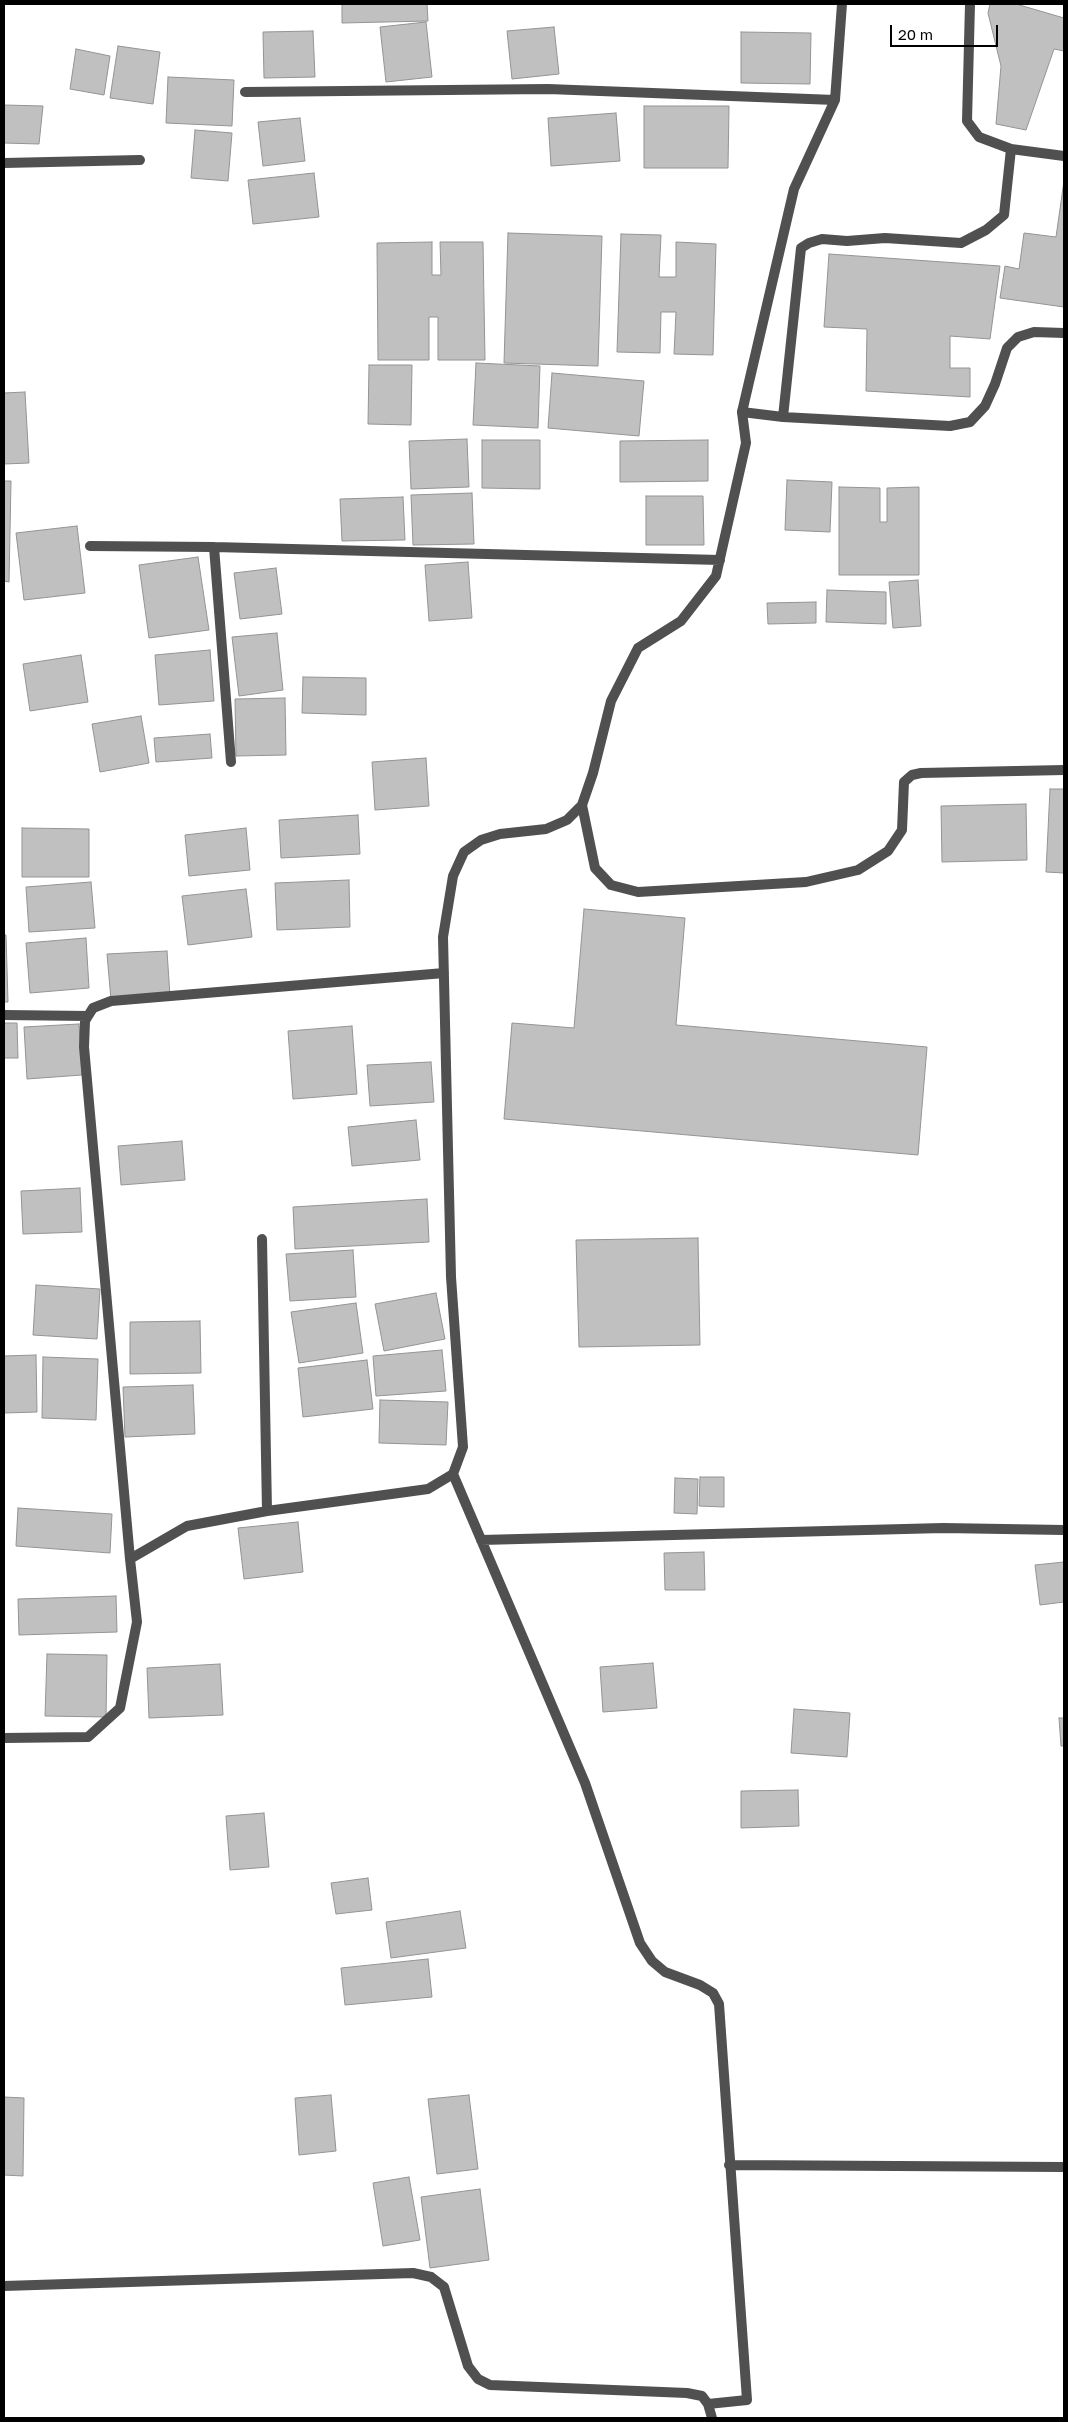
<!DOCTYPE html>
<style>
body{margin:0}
#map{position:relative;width:1068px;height:2422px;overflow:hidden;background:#fff;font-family:"Golos Text",sans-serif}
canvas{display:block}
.frame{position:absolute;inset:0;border:5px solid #000;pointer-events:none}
.scale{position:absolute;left:890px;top:25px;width:108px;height:22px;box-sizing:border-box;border:2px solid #000;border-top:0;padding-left:6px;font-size:15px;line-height:18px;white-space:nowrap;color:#000;-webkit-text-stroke:4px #fff;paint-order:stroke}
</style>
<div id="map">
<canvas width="1068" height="2422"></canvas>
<div class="frame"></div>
<div class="scale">20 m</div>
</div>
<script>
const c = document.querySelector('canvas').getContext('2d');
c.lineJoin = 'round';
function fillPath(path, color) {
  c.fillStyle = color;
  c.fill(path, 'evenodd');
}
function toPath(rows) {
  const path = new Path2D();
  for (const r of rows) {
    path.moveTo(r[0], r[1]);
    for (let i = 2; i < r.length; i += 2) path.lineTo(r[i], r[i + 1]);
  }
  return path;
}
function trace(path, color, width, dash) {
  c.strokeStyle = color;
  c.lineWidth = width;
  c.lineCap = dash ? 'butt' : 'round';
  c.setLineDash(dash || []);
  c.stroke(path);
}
const building = toPath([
 [342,4,427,4,428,21,342,23,342,4],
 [990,4,1016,4,1064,18,1064,51,1054,49,1026,130,996,124,1001,66,988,13,990,4],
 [426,22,432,77,386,82,380,27,426,22],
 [554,27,559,74,512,79,507,31,554,27],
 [313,31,315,77,264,78,263,32,313,31],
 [741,32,811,33,810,84,741,83,741,32],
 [118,46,160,52,153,104,110,98,118,46],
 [76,49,110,56,104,95,70,89,76,49],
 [168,77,234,80,232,126,166,123,168,77],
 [4,105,43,106,39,144,4,143,4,105],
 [644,106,729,106,728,168,644,168,644,106],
 [616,113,620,161,551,166,548,118,616,113],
 [300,118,305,161,263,166,258,122,300,118],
 [195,130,232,133,228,181,191,178,195,130],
 [314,173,319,217,253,224,248,180,314,173],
 [1064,181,1064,307,1000,298,1005,266,1019,269,1024,233,1056,237,1064,181],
 [508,233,602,236,598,366,504,363,508,233],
 [621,234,661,235,659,277,676,277,676,242,716,244,713,355,674,354,676,312,661,312,660,353,617,352,621,234],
 [432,242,432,275,441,275,440,242,483,242,485,360,438,360,438,317,429,317,429,360,378,360,377,243,432,242],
 [829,254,1000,266,990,339,950,336,950,368,970,368,970,397,866,391,867,329,824,327,829,254],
 [476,363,540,366,538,428,473,425,476,363],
 [369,365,412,365,411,425,368,424,369,365],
 [552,373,644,381,639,436,548,428,552,373],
 [25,392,29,463,4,464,4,393,25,392],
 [467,439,469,487,411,489,409,441,467,439],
 [482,440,540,440,540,489,482,488,482,440],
 [708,440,708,481,620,482,620,441,708,440],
 [787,480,832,482,830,532,785,530,787,480],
 [4,481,11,481,9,582,4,581,4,481],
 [839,487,880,488,880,522,887,522,887,488,919,487,919,575,839,575,839,487],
 [472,493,474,544,413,545,411,495,472,493],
 [646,496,703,496,704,545,646,545,646,496],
 [403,497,405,540,342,541,340,499,403,497],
 [77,526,85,593,24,600,16,533,77,526],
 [198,557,209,630,149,638,139,565,198,557],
 [468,562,472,618,429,621,425,565,468,562],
 [276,568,282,614,240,619,234,573,276,568],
 [918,580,921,626,893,628,889,582,918,580],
 [827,590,886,592,886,624,826,622,827,590],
 [816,602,816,623,768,624,767,603,816,602],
 [277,633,283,690,239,696,232,637,277,633],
 [210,650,214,701,159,705,155,655,210,650],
 [81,655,88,702,30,711,23,664,81,655],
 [303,677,366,678,366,715,302,713,303,677],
 [285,698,286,755,236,756,235,699,285,698],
 [141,716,149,763,100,772,92,724,141,716],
 [210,734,212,758,156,762,154,738,210,734],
 [426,758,429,806,375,810,372,762,426,758],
 [1050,789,1064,789,1064,873,1046,872,1050,789],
 [1026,804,1027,860,942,862,941,806,1026,804],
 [358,815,360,854,281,858,279,820,358,815],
 [22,828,89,829,89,877,22,877,22,828],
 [246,828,250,870,189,876,185,835,246,828],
 [349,880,350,927,277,930,275,883,349,880],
 [91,882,95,928,29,932,26,887,91,882],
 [246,889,252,937,188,945,182,896,246,889],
 [584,909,685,918,676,1025,927,1047,918,1155,504,1119,512,1023,574,1028,584,909],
 [4,935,6,935,8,1002,4,1002,4,935],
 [86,938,89,988,30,993,26,943,86,938],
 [167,951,170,996,111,1000,107,954,167,951],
 [4,1023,17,1023,18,1058,4,1058,4,1023],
 [79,1024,82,1075,27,1079,24,1027,79,1024],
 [352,1026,357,1094,293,1099,288,1031,352,1026],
 [431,1062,434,1102,370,1106,367,1065,431,1062],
 [416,1120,420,1160,352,1166,348,1127,416,1120],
 [182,1141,185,1180,121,1185,118,1146,182,1141],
 [80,1188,82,1232,23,1234,21,1191,80,1188],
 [427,1199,429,1242,295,1249,293,1207,427,1199],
 [698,1238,700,1345,579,1347,576,1240,698,1238],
 [353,1250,356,1297,290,1301,286,1254,353,1250],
 [36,1285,100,1289,97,1339,33,1335,36,1285],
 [436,1293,445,1339,384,1351,375,1304,436,1293],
 [356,1303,363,1353,299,1363,291,1312,356,1303],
 [200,1321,201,1373,130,1374,130,1322,200,1321],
 [442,1350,446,1391,376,1396,373,1356,442,1350],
 [36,1355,37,1412,4,1413,4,1356,36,1355],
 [43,1357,98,1359,96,1420,42,1418,43,1357],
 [367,1360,373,1409,303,1417,298,1368,367,1360],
 [193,1385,195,1434,125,1437,123,1387,193,1385],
 [380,1400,448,1402,446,1445,379,1443,380,1400],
 [700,1477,724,1477,724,1507,699,1506,700,1477],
 [675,1478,698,1479,697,1514,674,1513,675,1478],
 [18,1508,112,1514,110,1553,16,1546,18,1508],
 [298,1522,303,1572,244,1579,238,1528,298,1522],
 [704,1552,705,1590,665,1590,664,1553,704,1552],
 [1064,1562,1064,1602,1040,1605,1035,1565,1064,1562],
 [116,1596,117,1632,19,1635,18,1599,116,1596],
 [47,1654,107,1655,106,1717,45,1716,47,1654],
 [653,1663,657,1708,603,1712,600,1667,653,1663],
 [220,1664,223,1715,149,1718,147,1668,220,1664],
 [794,1709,850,1713,847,1757,791,1753,794,1709],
 [1059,1718,1064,1718,1064,1746,1061,1746,1059,1718],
 [798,1790,799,1826,741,1828,741,1791,798,1790],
 [264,1813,269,1867,230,1870,226,1816,264,1813],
 [368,1878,372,1910,336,1914,331,1883,368,1878],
 [460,1911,466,1948,391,1958,386,1922,460,1911],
 [428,1959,432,1997,345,2005,341,1968,428,1959],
 [331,2095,336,2151,299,2155,295,2098,331,2095],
 [469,2095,478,2169,437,2174,428,2099,469,2095],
 [4,2097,24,2098,23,2176,4,2175,4,2097],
 [409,2177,420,2240,383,2246,373,2183,409,2177],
 [480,2189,489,2260,430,2268,421,2197,480,2189]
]);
const service = toPath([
 [970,4,967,121,979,137,1011,149,1064,156],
 [742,412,783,417,950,426,970,422,985,406,995,384,1007,348,1018,337,1034,332,1064,333],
 [783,417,801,248,809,243,822,239,847,241,885,238,961,243,986,230,1004,215,1011,149]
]);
const minor = toPath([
 [245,92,548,89,835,100],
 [4,163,140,160],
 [90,546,214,547,720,560],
 [214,547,231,762],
 [582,805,595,868,611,885,638,892,806,882,858,870,888,851,902,830,904,782,912,775,921,773,1064,770],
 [4,1015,88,1016],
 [262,1239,267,1511],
 [453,1474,585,1783,640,1943,652,1961,665,1972,700,1985,713,1993,719,2004,747,2400,708,2404],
 [481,1540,943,1528,1064,1530],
 [130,1559,84,1047,85,1021,88,1016,93,1008,111,1001,444,973],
 [4,1738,88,1737,120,1708,137,1622,130,1559,187,1526,267,1511,428,1489,453,1474,463,1447,451,1277,443,937,453,876,464,852,481,840,500,834,546,829,567,820,582,805,593,773,611,701,638,648,681,621,716,576,746,443,742,412,794,189,835,100,842,4],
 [729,2165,1064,2167],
 [4,2286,413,2273,431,2277,444,2287,468,2366,478,2379,490,2385,687,2393,702,2396,708,2404,712,2418]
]);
fillPath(building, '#c0c0c0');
trace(building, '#949494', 1);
trace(service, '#505050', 10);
trace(minor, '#505050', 10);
</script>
